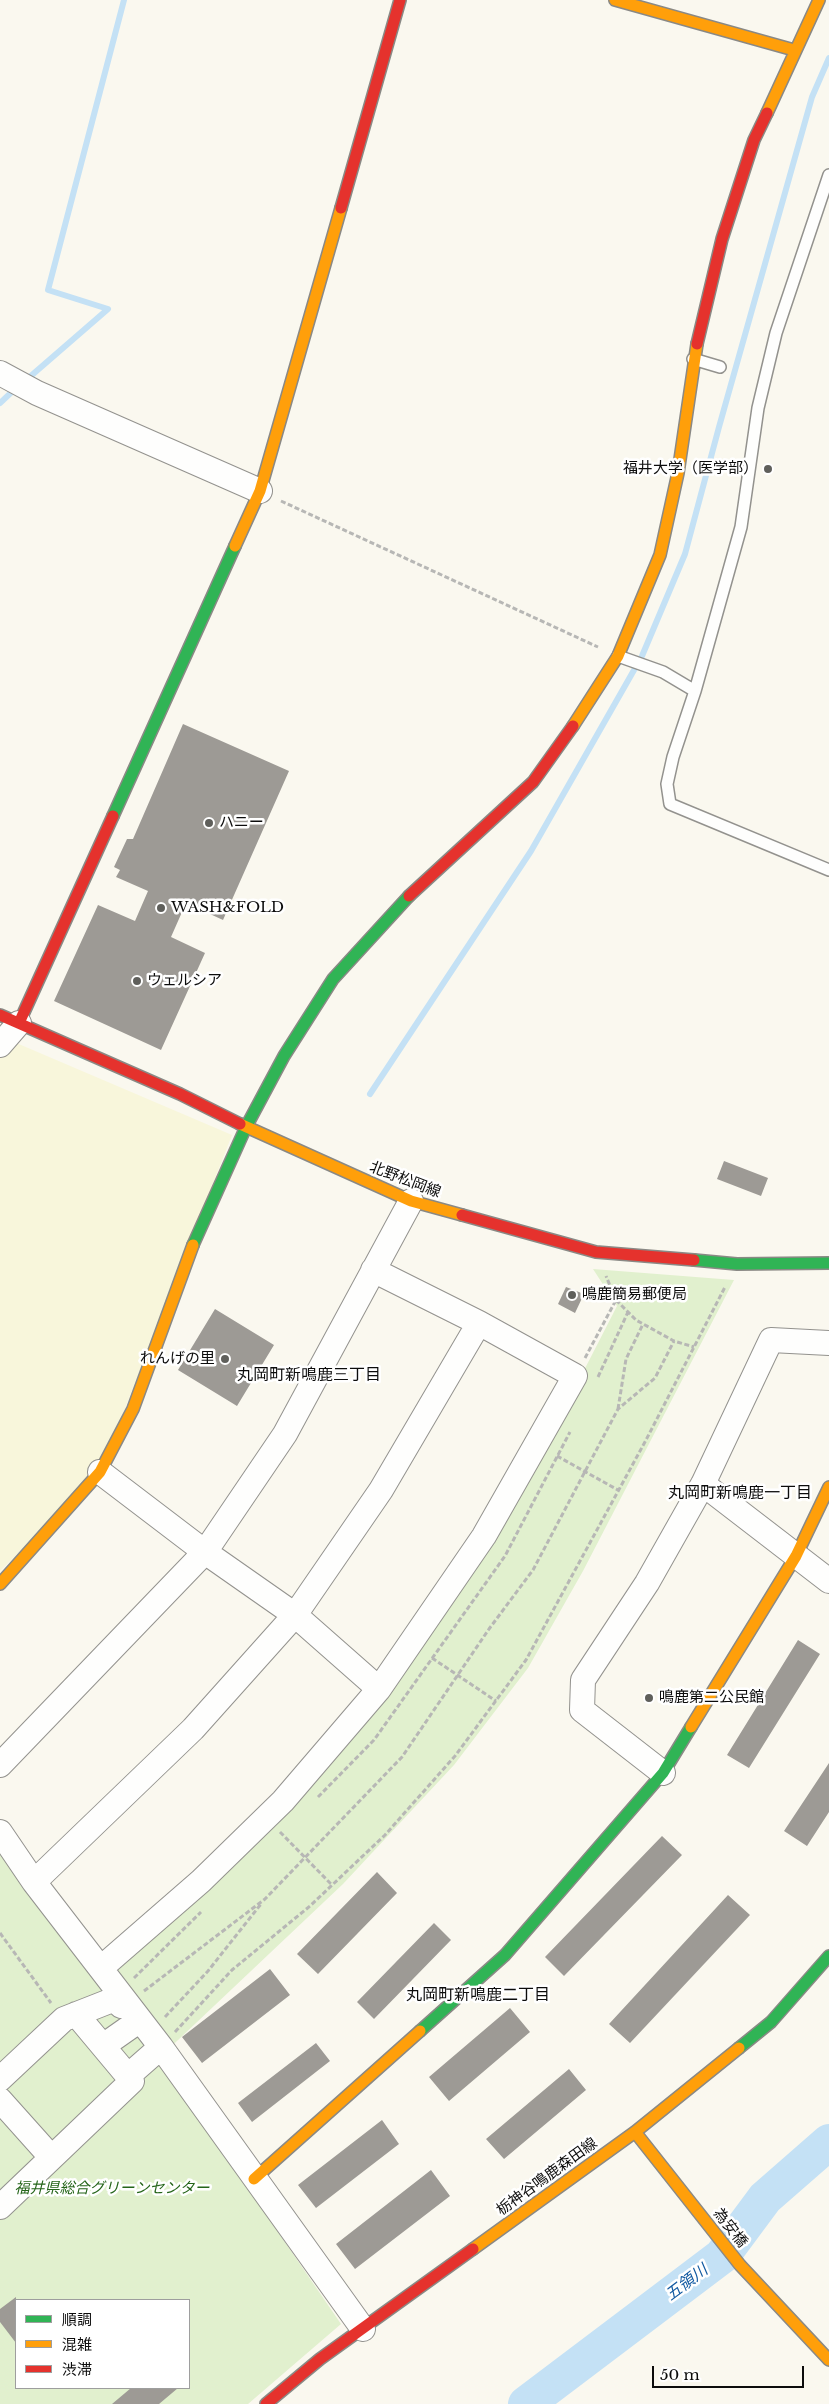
<!DOCTYPE html>
<meta charset="utf-8">
<style>
body{margin:0}
#map{position:relative;width:829px;height:2404px;overflow:hidden;background:#faf8ef;font-family:"Libre Baskerville","Noto Sans JP",serif}
canvas{display:block}
.legend{position:absolute;left:15px;top:2299px;width:175px;height:90px;box-sizing:border-box;background:#fff;border:1px solid #9e9e9e;margin:0;padding:6px 9px;list-style:none;font-size:15px;color:#0c0c0c}
.legend li{display:flex;align-items:center;gap:10px;height:25px}
.legend b{width:25px;border:1px solid #9e9e9e}
.scale{position:absolute;left:652px;top:2366px;width:152px;height:22px;box-sizing:border-box;border:2px solid #0c0c0c;border-top:0;padding-left:6px;font-size:15px;line-height:18px;white-space:nowrap;color:#0c0c0c;-webkit-text-stroke:4px #fff;paint-order:stroke}
</style>
<div id="map">
<canvas width="829" height="2404"></canvas>
<ul class="legend">
<li><b style="height:6px;background:#30b455"></b>順調</li>
<li><b style="height:6px;background:#ff9f0a"></b>混雑</li>
<li><b style="height:6px;background:#e5322d"></b>渋滞</li>
</ul>
<div class="scale">50 m</div>
</div>
<script>
const c = document.querySelector('canvas').getContext('2d');
c.lineJoin = 'round';
function fillPath(path, color) {
  c.fillStyle = color;
  c.fill(path, 'evenodd');
}
function toPath(rows) {
  const path = new Path2D();
  for (const r of rows) {
    path.moveTo(r[0], r[1]);
    for (let i = 2; i < r.length; i += 2) path.lineTo(r[i], r[i + 1]);
  }
  return path;
}
function trace(path, color, width, dash) {
  c.strokeStyle = color;
  c.lineWidth = width;
  c.lineCap = dash ? 'butt' : 'round';
  c.setLineDash(dash || []);
  c.stroke(path);
}
function drawText(font, color, halo, rows, align = 'center') {
  c.font = font + ' "Libre Baskerville","Noto Sans JP",serif';
  c.lineWidth = 5;
  c.setLineDash([]);
  c.textBaseline = 'middle';
  c.strokeStyle = halo;
  c.fillStyle = color;
  for (const [text, x, y, turn = 0] of rows) {
    c.save();
    c.translate(x, y);
    c.rotate((+turn || 0) * Math.PI / 180);
    c.textAlign = isNaN(turn) ? turn : align;
    if (halo) c.strokeText(text, 0, 0);
    c.fillText(text, 0, 0);
    c.restore();
  }
}
const farmland = toPath([
 [0,1036,232,1135,100,1472,0,1571]
]);
const green = toPath([
 [593,1269,734,1280,583,1571,528,1668,454,1765,343,1884,159,2058,341,2324,248,2404,0,2404,0,1840,106,1981,263,1836,363,1723,413,1661,482,1557,537,1462,617,1306],
 [16,2300,189,2300,189,2388,16,2388]
]);
const stream = toPath([
 [25,381,108,309,48,290,124,0],
 [0,403,17,387],
 [370,1094,531,851,642,656,685,554,719,427,812,97,829,58]
]);
const river = toPath([
 [526,2404,722,2256,765,2198,829,2142]
]);
const building = toPath([
 [183,724,289,771,223,920,186,903,171,937,205,953,161,1050,54,1001,98,905,135,921,148,891,116,877,120,870,114,867,127,839,133,839],
 [724,1161,768,1178,761,1196,717,1179],
 [566,1287,584,1294,575,1313,558,1304],
 [215,1309,274,1345,237,1406,178,1370],
 [798,1640,820,1654,749,1768,727,1755],
 [829,1763,829,1812,807,1846,784,1831],
 [662,1836,682,1855,564,1976,545,1957],
 [377,1872,397,1893,318,1974,297,1954],
 [728,1895,750,1915,630,2043,609,2024],
 [434,1923,451,1940,374,2019,357,2002],
 [270,1969,290,1995,202,2063,182,2037],
 [510,2008,530,2032,449,2101,429,2077],
 [316,2043,330,2061,252,2122,238,2103],
 [569,2069,586,2090,504,2159,486,2139],
 [382,2120,399,2144,316,2208,298,2185],
 [431,2170,450,2196,355,2269,336,2244],
 [16,2297,16,2343,0,2322,0,2309],
 [131,2388,178,2388,159,2404,112,2404]
]);
const path = toPath([
 [281,501,598,647],
 [616,1300,636,1320,674,1341,694,1347],
 [585,1358,616,1300,606,1276],
 [598,1377,628,1312],
 [618,1409,626,1359,643,1324],
 [557,1456,618,1490],
 [432,1658,496,1701],
 [318,1797,374,1740,505,1556,570,1432],
 [280,1832,332,1885],
 [0,1933,51,2003],
 [134,1978,201,1912],
 [144,1991,265,1899,402,1757,489,1629,533,1570,618,1409,655,1378,674,1341],
 [165,2017,208,1971,261,1904],
 [175,2032,232,1970,310,1906,385,1835,455,1756,526,1660,646,1440,725,1287]
]);
const lane = toPath([
 [829,175,776,333,758,408,741,527,695,691,673,757,667,784,670,804,829,870],
 [693,359,720,367],
 [618,656,663,672,695,691]
]);
const street = toPath([
 [0,373,37,393,260,491],
 [0,1045,19,1023],
 [100,1472,205,1552,295,1615,379,1689],
 [703,1484,829,1581],
 [0,1765,205,1552,285,1434,411,1201],
 [663,1773,582,1710,583,1680,647,1583,703,1484,771,1340,829,1343],
 [0,1832,34,1882,161,2047,363,2329],
 [34,1882,193,1729,295,1615,381,1490,479,1323],
 [101,1968,201,1881,283,1801,379,1689,484,1536,575,1376,479,1323,373,1270],
 [103,2046,140,2020],
 [128,2076,161,2047],
 [0,2079,64,2019,115,1999,121,2006,127,2003],
 [0,2100,51,2157],
 [0,2207,132,2081,76,2014]
]);
const fast = toPath([
 [113,816,235,546],
 [193,1245,246,1127,284,1056,333,979,409,896],
 [694,1260,737,1264,829,1263],
 [420,2031,505,1955,663,1773,691,1727],
 [739,2048,771,2022,829,1956]
]);
const slow = toPath([
 [615,0,794,50],
 [767,113,819,0],
 [235,546,260,491,341,208],
 [573,726,618,656,660,555,678,473,697,344],
 [240,1124,411,1201,462,1215],
 [0,1584,100,1472,133,1409,193,1245],
 [691,1727,796,1556,829,1487],
 [635,2132,740,2265,829,2360],
 [254,2179,420,2031],
 [473,2249,635,2132,739,2048]
]);
const jam = toPath([
 [341,208,400,0],
 [697,344,722,239,754,140,767,113],
 [409,896,533,782,573,726],
 [0,1015,180,1094,240,1124],
 [19,1023,113,816],
 [462,1215,596,1252,694,1260],
 [266,2404,320,2359,473,2249]
]);
const markers = [
 [768,469,5,"#5f5f5b"],
 [209,823,5,"#5f5f5b"],
 [161,908,5,"#5f5f5b"],
 [137,981,5,"#5f5f5b"],
 [572,1295,5,"#5f5f5b"],
 [225,1359,5,"#5f5f5b"],
 [649,1698,5,"#5f5f5b"]
];
const poiNames = [
 ["福井大学（医学部）",758,469,"right"],
 ["ハニー",219,823],
 ["WASH&FOLD",171,908],
 ["ウェルシア",147,981],
 ["鳴鹿簡易郵便局",582,1295],
 ["れんげの里",215,1359,"right"],
 ["鳴鹿第二公民館",659,1698]
];
const streetNames = [
 ["北野松岡線",405,1180,21],
 ["栃神谷鳴鹿森田線",547,2177,-36],
 ["為安橋",730,2228,52]
];
const parkNames = [
 ["福井県総合グリーンセンター",112,2189]
];
const neighbourhoodNames = [
 ["丸岡町新鳴鹿三丁目",309,1375],
 ["丸岡町新鳴鹿一丁目",740,1493],
 ["丸岡町新鳴鹿二丁目",478,1995]
];
const waterNames = [
 ["五領川",687,2283,-37]
];
fillPath(farmland, '#f8f6db');
fillPath(green, '#e1f0ce');
trace(stream, '#c4e1f5', 6);
trace(river, '#c4e1f5', 36);
fillPath(building, '#9d9a95');
trace(lane, '#93928e', 14);
trace(street, '#93928e', 26);
trace(fast, '#8a8985', 14);
trace(slow, '#8a8985', 14);
trace(jam, '#8a8985', 14);
trace(path, '#b7b7b5', 3, [5, 2.5]);
trace(lane, '#fefefd', 11);
trace(street, '#fefefd', 24);
trace(fast, '#30b455', 11);
trace(slow, '#ff9f0a', 11);
trace(jam, '#e5322d', 11);
for (const [x, y, r, color] of markers) {
  const dot = new Path2D();
  dot.arc(x, y, r, 0, 2 * Math.PI);
  c.fillStyle = color;
  c.fill(dot);
  trace(dot, '#fff', 2);
}
drawText('15px', '#0c0c0c', '#fff', poiNames, 'left');
drawText('15px', '#0c0c0c', '#fff', streetNames);
drawText('italic 15px', '#25651a', '#fff', parkNames);
drawText('16px', '#0c0c0c', '#fff', neighbourhoodNames);
drawText('italic 16px', '#1159a1', '#fff', waterNames);
</script>
